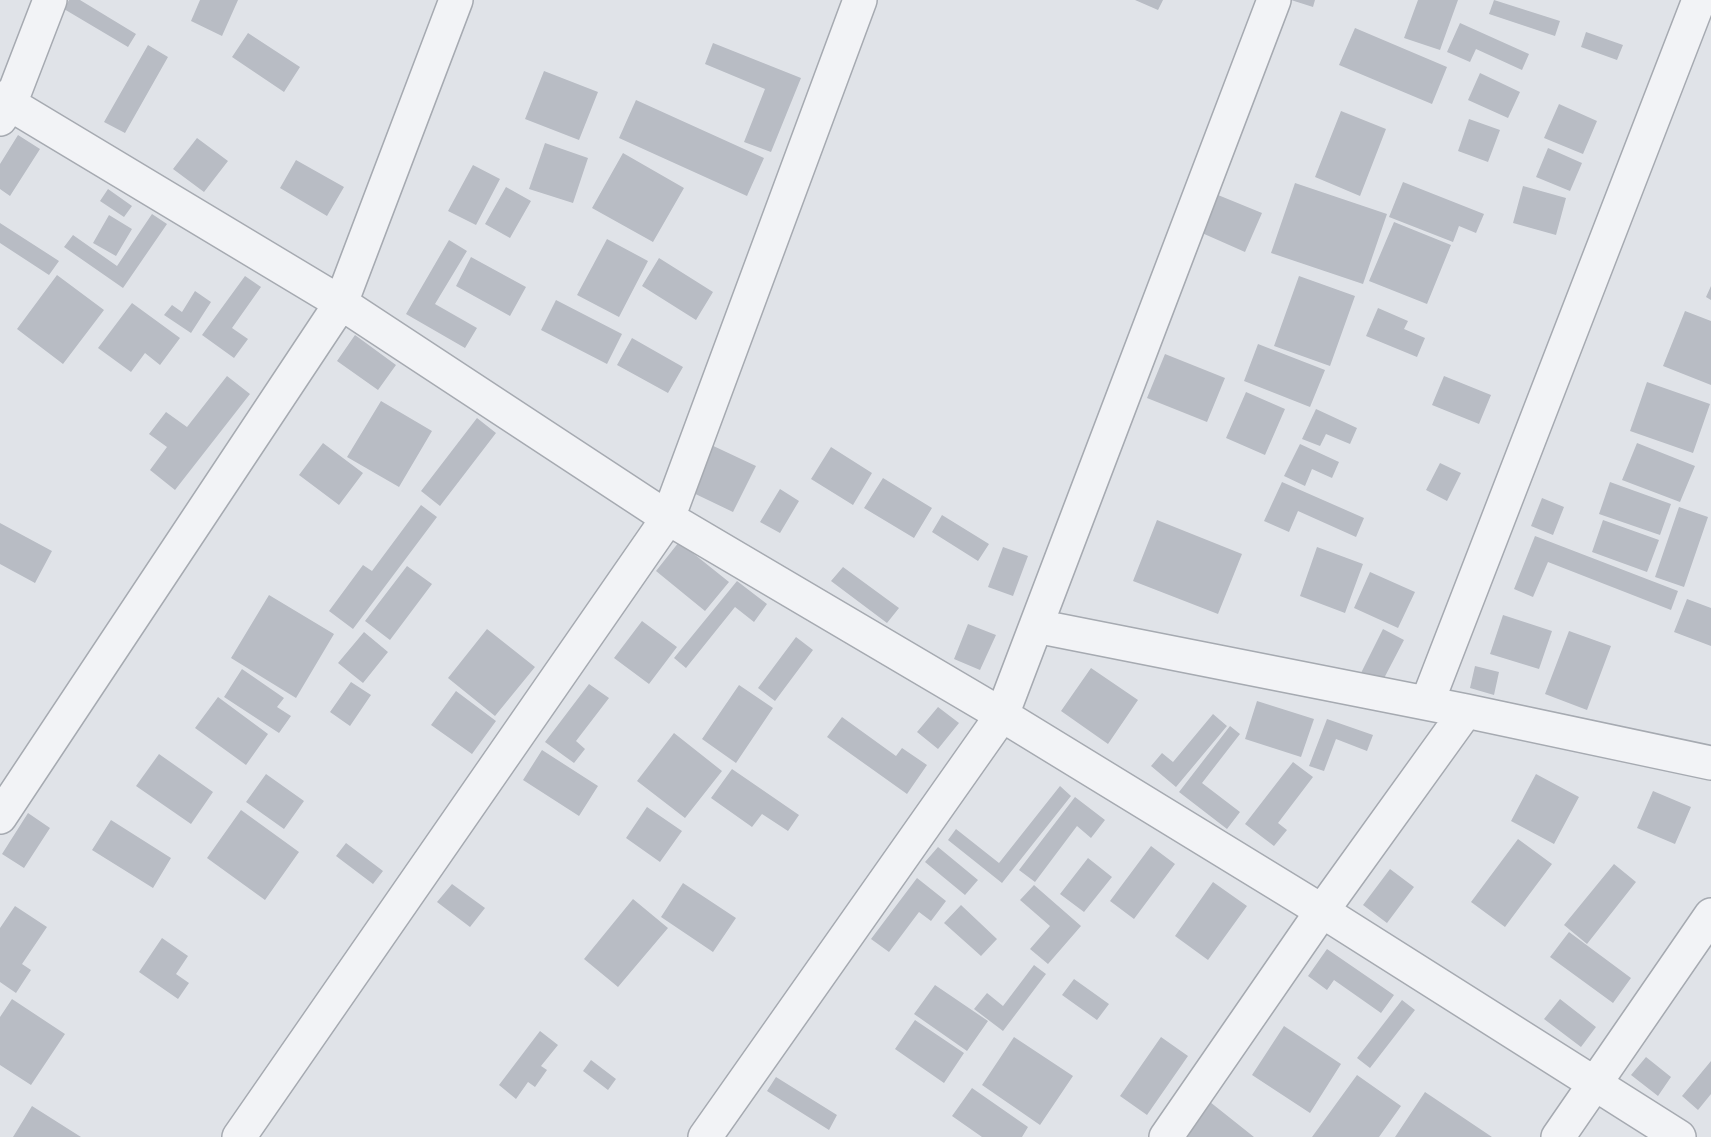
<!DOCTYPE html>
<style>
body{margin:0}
canvas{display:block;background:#e0e3e8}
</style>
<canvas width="1711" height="1137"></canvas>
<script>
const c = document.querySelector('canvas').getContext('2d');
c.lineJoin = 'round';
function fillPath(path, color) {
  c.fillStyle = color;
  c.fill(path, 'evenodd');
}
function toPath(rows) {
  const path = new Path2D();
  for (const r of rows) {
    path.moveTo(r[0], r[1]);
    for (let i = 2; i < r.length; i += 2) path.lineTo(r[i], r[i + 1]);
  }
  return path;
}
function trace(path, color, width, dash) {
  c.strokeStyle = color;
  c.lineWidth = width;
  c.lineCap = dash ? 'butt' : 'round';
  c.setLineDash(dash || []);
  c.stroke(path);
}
const building = toPath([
 [69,0,80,0,136,34,128,47,64,9],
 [200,0,238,0,222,36,191,21],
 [1135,0,1163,0,1158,10],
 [1291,0,1315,0,1313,7],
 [1418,0,1458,0,1440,50,1404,38],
 [1494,0,1560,21,1555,36,1489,14],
 [1460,23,1529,54,1522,70,1476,49,1470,62,1447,52],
 [1355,28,1447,67,1432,104,1339,65],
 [1586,32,1623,45,1617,60,1581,47],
 [248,33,300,67,284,92,232,57],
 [713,43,801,78,771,152,744,142,765,89,705,64],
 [148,45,168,57,125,133,104,122],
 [544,71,598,92,579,140,525,119],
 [1480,73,1520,92,1508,118,1468,100],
 [636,100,764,158,747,196,619,138],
 [1559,104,1597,121,1583,154,1544,138],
 [1341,111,1386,129,1360,196,1315,177],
 [1469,119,1500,130,1488,162,1458,151],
 [18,135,40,149,10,196,0,189,0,164],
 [197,138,228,161,204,192,173,169],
 [545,143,588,158,573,203,529,189],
 [1548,148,1582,163,1570,191,1536,177],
 [623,153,684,188,653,242,592,208],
 [296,160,344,187,327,216,280,188],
 [473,165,500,179,476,225,448,211],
 [1403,182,1484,214,1476,233,1459,226,1453,242,1389,217],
 [1295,183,1387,214,1363,284,1271,253],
 [1523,186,1566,198,1556,235,1513,223],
 [506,187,531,201,510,238,485,224],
 [108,189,132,206,124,217,100,201],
 [1218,195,1262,213,1245,252,1202,233],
 [152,214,167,224,123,288,64,247,73,235,117,266],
 [109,215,132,229,116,256,93,243],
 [1394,222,1451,245,1427,304,1369,281],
 [0,223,59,261,49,275,0,243],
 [607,239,648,261,619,317,577,295],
 [449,240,467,251,435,304,477,328,465,348,406,314],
 [471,257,526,287,510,316,456,286],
 [659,258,713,292,696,320,642,286],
 [57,275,104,310,63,364,17,329],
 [245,276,261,287,232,328,248,339,234,358,202,335],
 [1299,276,1355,296,1330,366,1274,346],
 [1711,286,1711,300,1706,297],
 [195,291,211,302,191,333,164,315,172,305,182,312],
 [556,300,622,334,607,364,541,330],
 [132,303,180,338,160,365,145,353,131,372,98,348],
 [1378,308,1408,321,1404,329,1425,338,1417,357,1366,336],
 [1685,311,1711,321,1711,385,1663,366],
 [355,335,396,365,378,390,337,361],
 [632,338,683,367,668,393,617,365],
 [1258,344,1325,370,1310,407,1244,381],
 [1165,354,1225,378,1207,422,1147,398],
 [227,376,250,394,175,490,150,470,167,447,149,434,166,412,187,427],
 [1444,376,1491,395,1479,424,1432,405],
 [1647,382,1710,404,1693,453,1630,431],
 [1246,392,1285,409,1265,455,1226,438],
 [381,401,432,431,399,487,347,457],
 [1316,409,1357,428,1350,444,1326,434,1320,446,1302,439],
 [477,418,496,433,440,506,421,491],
 [323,443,363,473,339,505,299,475],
 [707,443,756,466,733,512,685,489],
 [1637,443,1695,466,1680,502,1622,480],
 [1300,444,1339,462,1332,478,1312,469,1305,486,1284,476],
 [831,447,872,473,853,505,811,479],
 [1440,463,1461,473,1447,501,1426,490],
 [883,478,932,508,914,538,864,508],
 [1282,482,1364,518,1356,537,1298,511,1289,532,1264,521],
 [1610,482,1671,504,1660,535,1599,514],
 [780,489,799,501,780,533,760,522],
 [1542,498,1564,507,1553,535,1531,526],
 [421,505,437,517,353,629,329,611,363,565,372,571],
 [1679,507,1708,517,1684,587,1655,577],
 [942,515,989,544,978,561,932,532],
 [1157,520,1242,554,1218,614,1133,581],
 [1603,520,1659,540,1647,572,1592,552],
 [0,523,52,551,35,583,0,564],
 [1535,536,1678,591,1671,610,1548,562,1533,597,1514,589],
 [679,542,729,582,705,611,656,571],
 [1003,547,1028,556,1013,596,988,587],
 [1317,547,1363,564,1345,613,1300,596],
 [407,566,432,584,390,640,365,621],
 [843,567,899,608,887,623,831,581],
 [1370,572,1415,592,1398,628,1354,608],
 [737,581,767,604,754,622,735,607,686,668,674,658],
 [269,595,334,634,296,698,231,658],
 [1687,599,1711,608,1711,646,1674,632],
 [1503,615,1552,631,1539,669,1490,654],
 [642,621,677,647,649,684,614,658],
 [968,624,996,635,980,670,954,659],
 [487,629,535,667,495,716,448,678],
 [1383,629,1404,640,1381,684,1361,673],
 [1569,631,1611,646,1587,710,1545,694],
 [364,632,388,652,363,683,338,663],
 [796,637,813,650,775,701,758,688],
 [1475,666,1499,672,1494,695,1470,688],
 [1091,668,1138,700,1108,744,1061,711],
 [242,669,284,698,277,707,291,716,279,733,224,697],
 [351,682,371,695,350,726,330,712],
 [589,684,609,698,576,741,585,749,574,763,545,742],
 [739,685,773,708,736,763,702,739],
 [456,691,496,721,472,754,431,725],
 [218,697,268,734,246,765,195,728],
 [1257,701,1314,719,1301,757,1245,739],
 [938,707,959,723,938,749,917,732],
 [1213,714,1227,726,1176,787,1151,766,1162,753,1173,762],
 [842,717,896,756,902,748,927,765,907,794,827,737],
 [1327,719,1373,735,1367,751,1336,739,1324,771,1309,766],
 [1230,726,1240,734,1202,783,1240,812,1227,829,1179,792],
 [674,733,722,771,685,818,637,781],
 [542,750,598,786,579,816,523,780],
 [159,754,213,792,191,824,136,786],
 [1293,762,1313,777,1278,823,1287,830,1274,846,1245,824],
 [732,769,799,815,788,831,762,814,752,827,711,798],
 [266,774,304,801,284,829,246,802],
 [1536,774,1579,797,1554,844,1511,821],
 [1060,786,1071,796,1002,883,948,840,956,829,999,863],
 [1653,791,1691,807,1675,844,1637,828],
 [1075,797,1105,820,1091,838,1077,826,1035,882,1019,870],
 [647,807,682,831,660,862,626,838],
 [241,810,299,852,265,900,207,858],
 [28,813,50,828,24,868,2,854],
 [111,820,171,858,153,888,92,850],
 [1518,839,1552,864,1505,927,1471,902],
 [346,843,383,871,373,884,336,856],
 [1151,846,1175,864,1134,919,1110,901],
 [938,847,978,880,965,895,925,862],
 [1088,858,1112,877,1084,912,1060,894],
 [1614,864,1636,882,1587,944,1564,925],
 [1390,869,1414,887,1387,923,1363,905],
 [917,878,946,901,931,921,919,912,889,952,871,939],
 [1213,882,1247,906,1208,960,1175,936],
 [683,883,736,918,713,952,661,917],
 [452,884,485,908,470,927,437,902],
 [1034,885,1081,926,1048,964,1030,949,1050,926,1020,900],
 [633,899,668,928,618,987,584,959],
 [961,905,997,939,981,956,944,923],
 [15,906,47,927,22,964,31,970,16,993,0,982,0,928],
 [1569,932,1631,978,1613,1003,1550,957],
 [162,938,188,956,176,974,189,983,178,999,139,972],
 [1327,949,1394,995,1381,1013,1334,980,1327,990,1308,976],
 [1034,965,1046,974,1003,1031,974,1009,987,993,1003,1006],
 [1074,979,1109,1004,1097,1020,1062,995],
 [935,985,988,1021,967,1051,914,1014],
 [12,999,65,1034,31,1085,0,1065,0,1017],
 [1560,999,1596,1027,1581,1047,1544,1019],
 [1402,1000,1415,1010,1370,1068,1357,1058],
 [915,1020,964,1053,944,1083,895,1049],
 [1284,1026,1341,1064,1310,1113,1252,1075],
 [540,1031,558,1045,541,1066,547,1070,535,1087,528,1082,516,1099,499,1085],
 [1014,1037,1073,1076,1040,1125,982,1085],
 [1161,1037,1188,1056,1147,1115,1120,1096],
 [1646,1057,1671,1077,1658,1096,1631,1075],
 [591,1060,616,1079,608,1090,583,1071],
 [1711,1061,1711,1094,1698,1110,1682,1096],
 [1357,1075,1401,1106,1379,1137,1312,1137],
 [776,1077,837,1115,829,1130,767,1091],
 [972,1088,1028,1127,1022,1137,982,1137,952,1116],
 [1425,1092,1492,1137,1395,1137],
 [1210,1102,1254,1137,1183,1137],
 [32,1106,81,1137,13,1137]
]);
const minor = toPath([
 [0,98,341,303,668,518,1002,715,1322,911,1679,1137],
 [0,119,10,104,50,0],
 [1036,626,1466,711,1711,763],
 [1427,703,1699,0],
 [0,817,341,303,456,0],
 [239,1137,668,518,860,0],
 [705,1137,1002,715,1274,0],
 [1166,1137,1322,911,1466,711],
 [1558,1137,1711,915]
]);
fillPath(building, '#b8bcc4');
trace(minor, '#a6aab1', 36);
trace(minor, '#f2f3f6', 33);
</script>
